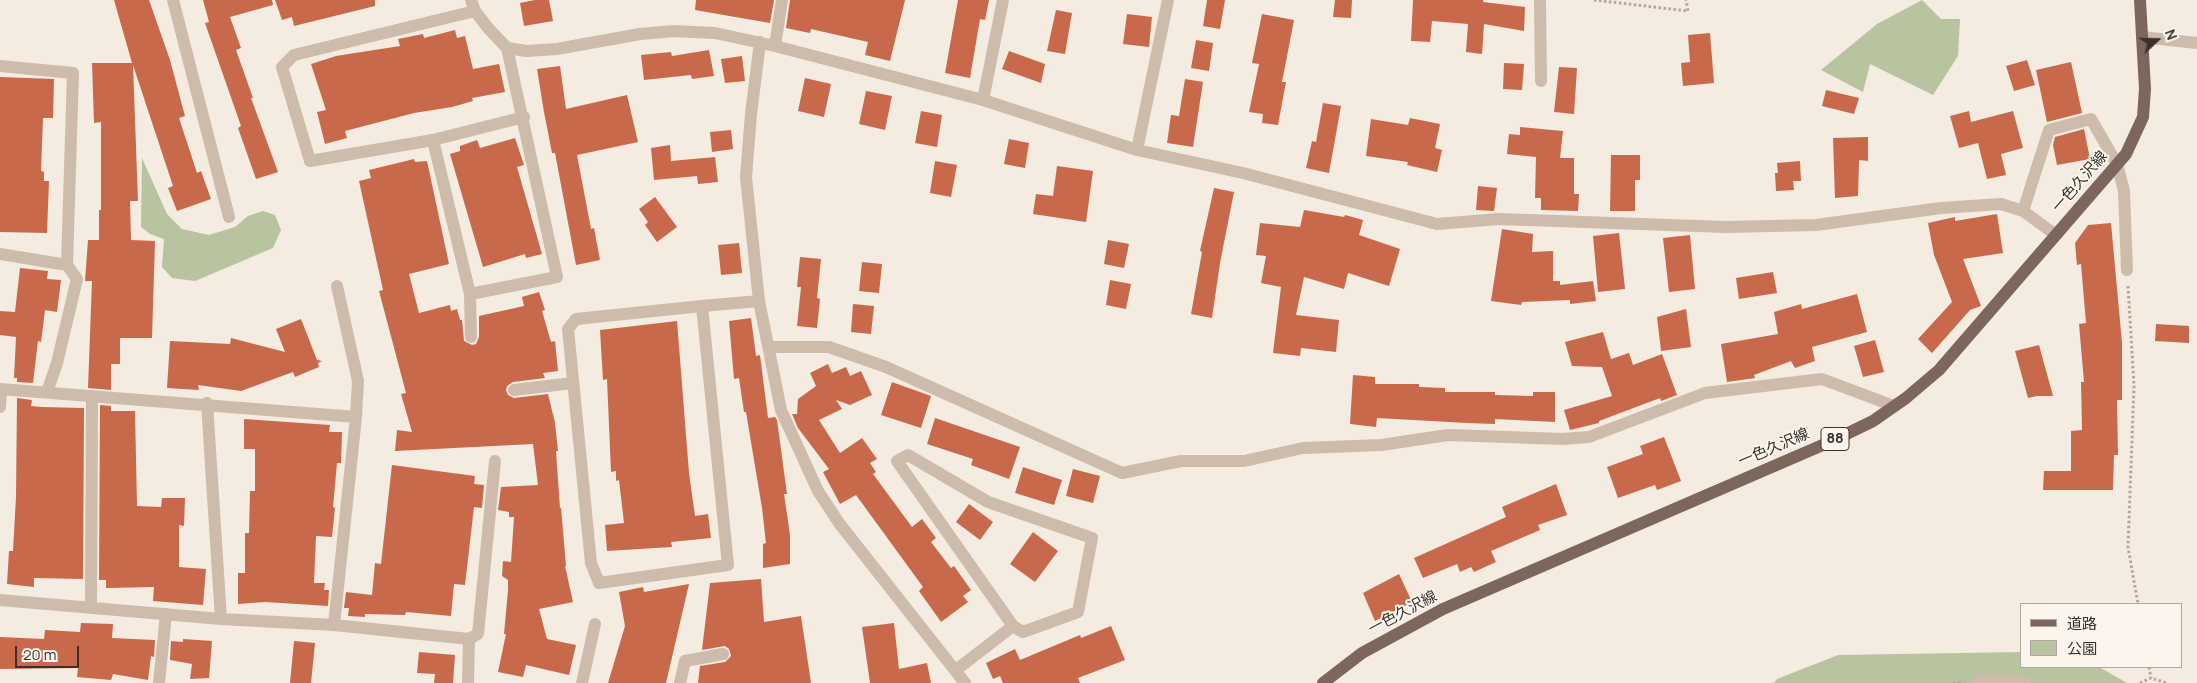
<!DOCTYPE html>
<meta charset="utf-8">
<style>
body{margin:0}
#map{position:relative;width:2197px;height:683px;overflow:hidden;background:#f4ebe1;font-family:Manrope,"Noto Sans JP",sans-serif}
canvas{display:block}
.legend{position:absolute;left:2020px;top:603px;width:162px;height:65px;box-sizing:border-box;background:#fbf5ee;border:1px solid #aea6a0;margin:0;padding:6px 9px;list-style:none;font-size:15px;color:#3b302b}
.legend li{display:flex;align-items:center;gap:10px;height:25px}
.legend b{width:25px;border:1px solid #aea6a0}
.north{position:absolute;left:2132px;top:15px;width:50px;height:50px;-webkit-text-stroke:4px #fbf5ee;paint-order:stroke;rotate:69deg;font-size:14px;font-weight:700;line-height:20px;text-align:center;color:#3b302b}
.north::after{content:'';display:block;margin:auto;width:18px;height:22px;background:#3b302b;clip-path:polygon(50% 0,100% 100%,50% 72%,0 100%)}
.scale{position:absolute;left:15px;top:646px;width:64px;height:22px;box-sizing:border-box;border:2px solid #3b302b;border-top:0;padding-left:6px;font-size:15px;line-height:18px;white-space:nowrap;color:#3b302b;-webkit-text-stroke:4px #fbf5ee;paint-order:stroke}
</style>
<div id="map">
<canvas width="2197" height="683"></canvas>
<ul class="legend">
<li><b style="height:6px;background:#7d675c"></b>道路</li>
<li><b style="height:14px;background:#b8c4a0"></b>公園</li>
</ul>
<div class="north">N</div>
<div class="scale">20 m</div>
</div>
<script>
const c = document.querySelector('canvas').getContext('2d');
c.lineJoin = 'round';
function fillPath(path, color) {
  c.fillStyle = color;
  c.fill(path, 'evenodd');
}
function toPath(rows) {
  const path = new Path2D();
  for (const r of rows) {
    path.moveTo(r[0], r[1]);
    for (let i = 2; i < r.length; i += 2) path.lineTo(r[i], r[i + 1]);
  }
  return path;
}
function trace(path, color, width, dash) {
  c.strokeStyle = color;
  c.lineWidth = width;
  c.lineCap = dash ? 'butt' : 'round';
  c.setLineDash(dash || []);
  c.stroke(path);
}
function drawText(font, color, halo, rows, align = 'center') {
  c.font = font + ' Manrope,"Noto Sans JP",sans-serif';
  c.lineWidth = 4;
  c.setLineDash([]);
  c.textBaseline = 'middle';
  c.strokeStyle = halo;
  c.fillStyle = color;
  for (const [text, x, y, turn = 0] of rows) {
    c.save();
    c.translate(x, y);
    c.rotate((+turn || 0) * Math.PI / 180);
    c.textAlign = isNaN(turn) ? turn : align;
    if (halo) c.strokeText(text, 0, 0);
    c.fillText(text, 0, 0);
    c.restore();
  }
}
const green = toPath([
 [1922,0,1941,19,1960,19,1958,56,1933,95,1870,64,1863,92,1821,70,1877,24],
 [142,158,167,214,182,229,209,235,235,227,248,216,263,211,275,215,281,230,273,248,195,281,172,278,162,267,164,239,150,234,141,227],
 [2021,652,2021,667,2099,667,2127,683,1774,683,1777,679,1838,655]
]);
const building = toPath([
 [114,0,149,0,170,60,185,116,179,118,197,173,201,171,211,199,177,211,168,188,173,186,133,65,138,201,130,201,131,240,155,241,152,338,120,338,120,364,111,364,111,390,88,388,92,281,85,281,88,240,99,240,99,210,101,210,101,122,94,123,92,63,132,63],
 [203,0,272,0,273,5,230,17,241,48,236,50,253,98,251,98,278,172,256,179,238,128,241,126,205,23,209,22],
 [275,0,375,0,375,6,294,26,292,17,282,20],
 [535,0,549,0,553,21,524,26,520,3],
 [696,0,774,0,770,23,695,10],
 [790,0,905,0,890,61,865,55,868,42,811,29,810,33,786,28],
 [958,0,989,0,985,20,980,19,970,78,945,73],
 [1207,0,1225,0,1220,29,1203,26],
 [1335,0,1352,0,1351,18,1333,17],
 [1413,0,1483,0,1483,2,1525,7,1524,31,1484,24,1482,54,1466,52,1468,24,1432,21,1430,42,1411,41],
 [1056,10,1072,13,1065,54,1047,51],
 [1127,14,1152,17,1149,47,1123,44],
 [1262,14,1294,20,1282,82,1286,82,1278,125,1262,123,1263,114,1249,112,1259,64,1252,63],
 [455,30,457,38,465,36,473,69,499,64,505,92,472,98,473,101,452,107,414,113,345,131,347,138,325,144,317,112,326,110,311,64,336,56,400,46,398,39,423,34,424,38],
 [1710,33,1714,83,1683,86,1681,63,1690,62,1688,35],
 [1196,40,1213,43,1209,71,1191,68],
 [709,50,714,76,692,79,691,75,644,80,641,55,671,52,672,56],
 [1009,51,1045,64,1041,83,1002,69],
 [742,56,745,81,725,83,721,59],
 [2027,60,2035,85,2014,91,2006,66],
 [2071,62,2082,113,2047,122,2036,70],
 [1504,63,1524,64,1522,90,1503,89],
 [560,66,566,109,627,95,638,142,577,155,591,229,594,228,600,260,576,265,555,153,552,153,544,112,537,69],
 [1559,67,1577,68,1574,114,1554,112],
 [0,77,54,79,53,118,43,118,41,171,44,172,44,181,49,181,47,233,0,232],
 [805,78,831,84,824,117,798,111],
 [1185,79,1203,82,1193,147,1167,143,1171,115,1179,116],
 [1826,90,1859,98,1854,114,1822,106],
 [866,91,892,96,885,130,859,124],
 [1323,103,1341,106,1329,173,1306,168,1312,141,1316,142],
 [921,111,942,115,937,147,915,143],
 [1969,111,1971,122,2013,111,2023,148,2001,154,2006,175,1987,179,1978,143,1959,148,1950,116],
 [1410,118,1440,124,1435,148,1442,150,1437,172,1407,165,1408,162,1366,156,1371,119,1408,125],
 [1520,127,1563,131,1560,158,1574,158,1574,194,1579,194,1578,211,1541,210,1541,198,1535,198,1536,157,1507,154,1509,134,1520,135],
 [2084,129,2090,159,2057,165,2053,145,2055,137],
 [731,130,733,149,712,152,710,132],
 [1868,137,1868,161,1859,160,1858,196,1835,198,1833,138],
 [515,138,524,165,517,167,542,254,526,258,525,254,483,267,450,154,460,151,460,146,477,140,480,148],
 [1009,139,1029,143,1025,168,1004,164],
 [670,145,671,161,715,157,718,182,698,184,697,176,654,180,651,148],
 [1611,155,1640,155,1640,180,1635,180,1635,211,1610,211],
 [414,159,415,162,427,161,449,264,409,274,419,313,450,305,451,311,457,309,460,320,462,320,464,341,472,345,476,344,479,337,479,316,524,306,522,297,539,292,545,310,542,311,551,342,555,341,558,371,543,373,545,378,513,382,507,386,506,390,508,395,514,398,548,394,555,423,558,451,556,451,560,508,561,508,566,566,565,566,573,602,539,609,547,639,576,645,569,675,526,665,523,677,498,672,506,634,504,634,508,590,508,580,502,576,503,561,511,562,514,517,509,517,509,512,498,510,501,487,538,485,533,444,395,451,397,430,412,432,401,394,406,393,379,291,383,290,359,181,371,178,369,170],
 [935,161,957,165,951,197,930,193],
 [1800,161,1801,181,1793,181,1794,190,1776,191,1775,173,1778,173,1777,163],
 [1057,166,1093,171,1086,222,1033,214,1036,194,1053,196],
 [1478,186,1497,188,1494,211,1476,210],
 [1214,188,1234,192,1220,263,1212,318,1191,314,1202,252,1200,251],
 [655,197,677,227,657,242,645,225,648,222,639,209],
 [1304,210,1344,217,1345,215,1363,220,1359,235,1400,249,1389,286,1348,273,1344,289,1304,277,1296,315,1339,320,1336,352,1301,348,1300,356,1273,353,1281,287,1261,283,1266,256,1256,255,1260,223,1300,227],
 [1997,214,2003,253,1963,259,1981,306,1970,310,1932,353,1918,339,1952,302,1934,255,1928,223,1955,217,1955,221],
 [2111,223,2122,343,2122,400,2117,400,2118,455,2114,455,2113,490,2043,490,2044,471,2071,471,2071,431,2082,430,2081,382,2084,382,2079,324,2086,323,2081,264,2077,265,2075,243,2088,225],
 [1502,229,1533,234,1532,252,1553,251,1553,281,1560,281,1560,285,1593,281,1596,301,1570,304,1570,300,1522,302,1521,305,1491,301],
 [1619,233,1625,289,1598,292,1593,236],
 [1690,235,1695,289,1669,292,1663,238],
 [1108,240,1129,244,1124,268,1104,264],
 [739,243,742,273,721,275,718,245],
 [800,257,821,259,817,298,820,299,817,328,797,326,801,287,797,287],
 [862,262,882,264,879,293,859,291],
 [20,268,48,271,47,279,61,280,57,312,45,310,41,342,38,341,33,383,17,382,17,378,14,378,16,337,0,335,0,311,15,312],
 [1773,272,1777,293,1739,299,1736,278],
 [1110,280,1131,284,1126,309,1106,305],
 [1857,294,1867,332,1812,347,1815,361,1795,368,1791,361,1754,375,1755,378,1727,382,1721,344,1778,334,1774,312,1801,304,1802,309],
 [853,304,874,306,871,334,851,332],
 [1686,309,1691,347,1661,351,1657,317],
 [751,318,756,356,760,355,768,418,775,417,777,420,787,494,784,494,790,535,790,564,763,568,763,544,766,543,762,508,746,412,744,412,739,378,734,379,729,321],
 [301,319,317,360,322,361,318,363,319,367,295,377,293,372,241,391,198,385,199,390,167,388,170,341,230,344,231,338,285,352,276,329],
 [677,321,689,473,695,516,708,514,711,538,671,542,672,547,607,551,605,525,624,523,619,480,616,481,616,471,611,472,607,379,603,380,600,330],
 [2156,324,2189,326,2189,343,2155,341],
 [1603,332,1611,359,1629,353,1633,365,1662,354,1677,395,1661,401,1660,398,1599,421,1599,423,1570,430,1564,410,1612,396,1602,367,1572,366,1565,342],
 [1875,340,1884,372,1863,377,1854,346],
 [2039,345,2053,396,2037,396,2028,398,2015,351],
 [828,364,832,373,846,367,850,376,861,371,872,395,850,405,836,400,842,409,819,420,840,453,862,438,877,459,870,463,876,472,873,474,912,527,922,519,936,538,931,542,951,568,954,566,971,590,963,596,968,602,941,622,919,591,923,587,856,495,840,504,823,472,829,469,798,428,792,414,797,414,798,399,816,386,810,373],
 [1353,375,1375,377,1375,384,1419,384,1419,387,1445,388,1445,392,1495,392,1495,395,1533,396,1533,392,1555,392,1555,422,1495,419,1495,424,1467,423,1377,418,1376,427,1350,424],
 [892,382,931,396,921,428,881,415],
 [17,398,32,400,31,406,42,407,84,408,83,579,34,578,34,587,7,584,9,551,13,551,16,497],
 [100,405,111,406,111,411,135,411,137,506,161,507,162,498,185,498,184,526,179,525,179,567,206,569,203,605,153,601,154,587,106,588,106,580,99,580],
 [935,418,1020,447,1009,479,971,465,973,459,927,444],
 [244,419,330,425,329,432,342,432,341,463,337,463,333,507,335,508,332,537,316,536,314,583,325,583,324,590,329,590,328,606,265,602,238,604,238,573,245,573,245,533,249,533,250,491,255,491,255,449,244,449],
 [1664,437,1681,481,1657,490,1655,485,1618,498,1607,467,1643,454,1640,446],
 [392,465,475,476,474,484,484,485,482,508,474,507,465,585,454,584,451,616,406,612,405,615,365,614,365,617,348,616,349,608,344,608,346,592,372,595,375,563,381,564],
 [1023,467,1062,480,1054,505,1015,493],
 [1073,469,1100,476,1093,503,1066,496],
 [1556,484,1567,515,1538,525,1540,530,1491,551,1496,562,1474,572,1471,567,1460,572,1457,564,1423,578,1414,558,1506,517,1502,507],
 [969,504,993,522,980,540,956,522],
 [1033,532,1058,551,1035,582,1010,564],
 [1399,574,1412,602,1375,621,1363,593],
 [761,579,764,622,801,616,811,683,698,683,700,666,725,662,731,656,729,649,725,646,702,650,710,583],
 [689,584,666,683,608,683,625,626,619,592,643,587,644,592],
 [81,623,113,624,112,638,155,640,154,657,151,656,148,680,113,674,111,680,77,677,78,668,0,669,0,637,44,639,45,630,80,632],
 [894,623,899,669,927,663,931,683,870,683,862,627],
 [1111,626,1125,660,1078,678,1080,683,1003,683,1000,676,993,679,986,663,1015,649,1020,660,1080,635,1081,638],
 [183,639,212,641,209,678,190,679,192,664,170,660,171,641,183,642],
 [294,641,315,643,311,683,290,683],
 [419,652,455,655,453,683,434,683,435,674,417,673]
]);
const path = toPath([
 [1594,0,1688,11,1686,0],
 [2128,286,2134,385,2128,547,2138,604],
 [2149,667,2151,678],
 [1953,683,1962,682],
 [2140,683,2151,678,2167,683]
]);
const lane = toPath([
 [1137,150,1168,0],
 [2117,164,2124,191,2127,270],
 [1978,680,2020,681,2025,683]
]);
const street = toPath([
 [173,0,229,217],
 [471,0,475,11,488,28,507,48,526,51,557,49,640,34,674,31,715,33,775,46,983,100,1137,150,1243,173,1437,224,1499,219,1726,227,1816,225,1941,208,2001,204,2023,211,2056,235],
 [1540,0,1541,81],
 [475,11,294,55,282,67,310,161,433,140,524,117],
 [2142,37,2197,43],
 [760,42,751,114,746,177,759,301,781,410,818,491,839,523,965,683],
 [775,46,782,0],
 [0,66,73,73,67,265,77,279,57,363,47,392],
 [983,100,1003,0],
 [433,140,470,294,557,277,507,48],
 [2023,211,2049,130,2091,119,2117,164],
 [0,254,67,265],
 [337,286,358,381,356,417],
 [470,294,471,337],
 [702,306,728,565,599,583,591,563,568,329,576,319,702,306,759,301],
 [770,347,829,347,886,367,1122,473,1181,461,1244,461,1303,448,1381,445,1448,435,1563,439,1589,437,1705,393,1822,379,1894,406],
 [0,389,356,417,334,625],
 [514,390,573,383],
 [207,403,221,619],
 [0,407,1,389],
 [0,600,221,619,334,625,469,639,468,683],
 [91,607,92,397],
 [469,639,478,634,495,461],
 [956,670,1013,626,1023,632,1078,612,1092,538,988,502,908,455,897,461,1013,626],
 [159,683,166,614],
 [582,683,595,624],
 [680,683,685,661,723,654]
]);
const primary = toPath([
 [1323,683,1362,653,1443,609,1832,441,1873,421,1906,398,1939,370,2126,154,2143,117,2145,89,2140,0]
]);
const shields = [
 [1835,439,28]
];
const shieldNames = [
 ["88",1835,439]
];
const streetNames = [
 ["一色久沢線",2080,182,-49],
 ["一色久沢線",1774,448,-23],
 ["一色久沢線",1403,613,-28]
];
fillPath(green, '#b8c4a0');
fillPath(building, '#c8694b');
trace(path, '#b9a596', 3, [2.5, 2.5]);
trace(lane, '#cdbbac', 12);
trace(street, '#cdbbac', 12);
trace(primary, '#7d675c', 12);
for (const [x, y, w] of shields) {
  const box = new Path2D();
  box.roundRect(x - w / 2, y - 11.5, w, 23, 4);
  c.fillStyle = '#fbf5ee';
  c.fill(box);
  trace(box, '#3b302b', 1);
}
drawText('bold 14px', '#3b302b', null, shieldNames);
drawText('15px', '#3b302b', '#fbf5ee', streetNames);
</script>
